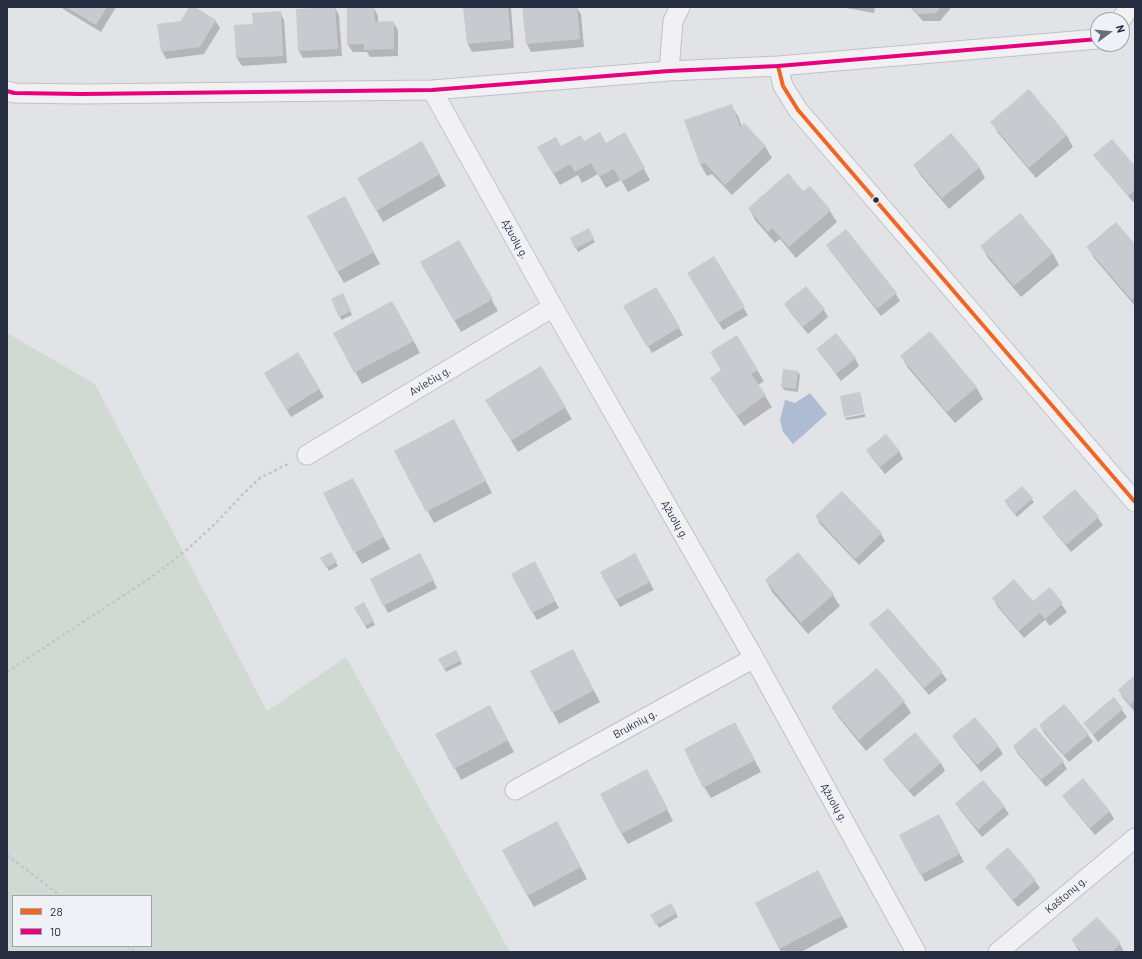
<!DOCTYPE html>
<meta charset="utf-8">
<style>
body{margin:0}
#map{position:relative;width:1142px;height:959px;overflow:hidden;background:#e1e3e7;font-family:Barlow,sans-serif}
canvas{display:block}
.frame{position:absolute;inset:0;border:8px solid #272e41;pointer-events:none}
.legend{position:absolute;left:12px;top:895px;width:140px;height:52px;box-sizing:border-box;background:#eff1f6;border:1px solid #9fa3ae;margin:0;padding:5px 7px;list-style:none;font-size:12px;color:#272e41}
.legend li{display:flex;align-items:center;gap:8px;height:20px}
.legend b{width:20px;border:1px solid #9fa3ae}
.north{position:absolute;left:1090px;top:12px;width:40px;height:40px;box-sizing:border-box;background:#eff1f6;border:1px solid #9fa3ae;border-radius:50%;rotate:74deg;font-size:11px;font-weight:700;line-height:16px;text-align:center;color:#272e41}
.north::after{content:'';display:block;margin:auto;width:14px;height:18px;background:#686d7b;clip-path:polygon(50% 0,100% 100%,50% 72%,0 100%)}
</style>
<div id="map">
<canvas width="1142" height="959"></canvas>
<div class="frame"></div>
<ul class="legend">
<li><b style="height:5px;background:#f26522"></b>28</li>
<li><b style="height:5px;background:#e5007d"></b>10</li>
</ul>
<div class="north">N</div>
</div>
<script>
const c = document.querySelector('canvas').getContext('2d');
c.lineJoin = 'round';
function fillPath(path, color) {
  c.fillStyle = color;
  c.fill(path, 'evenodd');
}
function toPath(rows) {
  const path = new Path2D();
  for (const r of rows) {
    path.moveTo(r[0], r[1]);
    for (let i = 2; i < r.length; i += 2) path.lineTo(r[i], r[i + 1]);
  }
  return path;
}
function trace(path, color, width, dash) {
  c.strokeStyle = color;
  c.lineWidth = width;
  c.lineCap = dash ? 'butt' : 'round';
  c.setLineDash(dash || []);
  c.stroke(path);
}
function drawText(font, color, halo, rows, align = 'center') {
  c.font = font + ' Barlow,sans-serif';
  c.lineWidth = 3.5;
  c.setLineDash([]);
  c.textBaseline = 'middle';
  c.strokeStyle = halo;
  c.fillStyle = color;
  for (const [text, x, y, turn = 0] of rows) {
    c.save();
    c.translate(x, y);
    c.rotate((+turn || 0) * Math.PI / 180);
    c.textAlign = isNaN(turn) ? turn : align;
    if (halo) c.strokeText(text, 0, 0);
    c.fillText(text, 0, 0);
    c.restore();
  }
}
const green = toPath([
 [7,333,95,384,267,711,346,657,510,952,7,952],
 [13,896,151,896,151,946,13,946]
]);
const water = toPath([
 [810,393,827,414,793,444,783,432,780,420,785,400,795,403]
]);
const shadow = toPath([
 [62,7,116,7,101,32,63,9],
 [190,7,193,7,215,20,220,28,204,54,166,59,162,51],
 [464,7,511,7,514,48,472,52,468,44],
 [523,7,576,7,581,14,584,47,531,52,527,44],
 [840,7,875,7,874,13],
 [910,7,950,7,950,9,940,21,923,21],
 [335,8,339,15,342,56,303,58,299,51],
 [374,8,378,16,378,23,393,22,398,30,398,56,370,57,367,52,353,52,348,45],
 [280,12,284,20,287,63,242,66,237,58,235,26,254,25],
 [1029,91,1067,136,1073,147,1036,178,998,133,992,122],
 [731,105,738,116,742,127,765,146,772,158,732,195,712,174,707,176,700,164],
 [624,133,650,180,628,192,621,180,606,188,598,174,582,183,578,175,560,185,539,148,561,147,584,142,606,144],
 [421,142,446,186,383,222,358,178],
 [1095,155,1135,168,1135,201,1133,202,1099,162],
 [914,165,979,167,985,178,949,209,921,176],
 [810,187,830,211,837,222,796,258,780,239,775,243,755,220,749,208,803,193],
 [351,209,380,264,344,283,337,271],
 [1020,214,1053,254,1059,265,1021,297,988,258,982,247],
 [588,229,595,242,578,252,571,238],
 [459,242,498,311,461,332,421,263],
 [827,246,896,294,900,301,881,316,832,253],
 [1135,246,1135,306,1094,258,1088,247],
 [713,258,748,315,723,330,689,273],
 [656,288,683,335,652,353,625,307],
 [806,288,824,310,828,317,808,334,790,312,786,305],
 [345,298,352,315,341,320,340,316],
 [399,314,420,353,362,384,334,334],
 [817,349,855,358,859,366,841,381],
 [298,354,324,397,291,417,265,374],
 [901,356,976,387,983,399,955,423,908,368],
 [540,367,572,419,518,452,493,412],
 [757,370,764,381,758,385,772,407,744,426,718,390],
 [798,372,800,375,798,392,784,390,782,386],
 [859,393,861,396,864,412,845,416],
 [865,414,865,417,847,420,845,418],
 [460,431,492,493,434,523,395,451],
 [867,450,899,451,903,459,885,474,872,458],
 [1022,487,1034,502,1017,517,1007,505],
 [1075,490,1098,518,1103,525,1071,552,1048,524,1043,517],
 [359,491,390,549,362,564,355,552],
 [816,516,881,534,885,541,859,565,820,524],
 [330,553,338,566,329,571,321,558],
 [798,553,833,595,840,606,808,634,772,592,766,580],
 [424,562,437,588,388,613,371,580],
 [639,562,654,590,620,607,601,572],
 [539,570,559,608,537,620,533,613],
 [1049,588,1067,612,1050,626,1045,620,1024,638,997,606,993,598,1032,603],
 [363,603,375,625,367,629,355,608],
 [888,609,942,673,947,680,929,695,875,631,871,624],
 [456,651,462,664,446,672,440,660],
 [579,662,600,702,559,724,553,712],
 [877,669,904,702,911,713,866,751,839,718,832,707],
 [1135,677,1135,712,1123,698,1119,690],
 [1114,699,1127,717,1098,742,1085,723],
 [496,718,514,752,461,780,437,734],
 [1040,725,1088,735,1093,742,1069,762,1044,733],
 [741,735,761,772,711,798,704,787],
 [953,736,998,746,1003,754,981,772,958,744],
 [1014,747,1063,762,1067,769,1046,787,1018,754],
 [884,760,941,763,945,771,914,797,888,767],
 [1083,780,1110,812,1114,819,1095,835,1068,803,1064,796],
 [983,781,1004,807,1009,814,982,837,961,811,956,804],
 [653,782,673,821,628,844,621,833],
 [943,822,964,862,925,882,921,874],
 [563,834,587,879,534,907,527,895],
 [1008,849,1035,881,1040,888,1018,907,991,874,987,867],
 [824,883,848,927,801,952,781,952,756,904],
 [671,904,678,917,659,928,652,915],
 [1097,918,1120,944,1124,952,1080,952,1077,948,1073,941]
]);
const building = toPath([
 [66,7,107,7,96,25],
 [189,7,195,7,216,20,200,47,161,52,157,24,181,21],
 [335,7,338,49,298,51,296,9],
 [347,7,374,7,375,22,394,21,394,49,364,50,364,44,347,45],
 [463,7,508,7,511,40,467,44],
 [522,7,577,7,580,39,526,44],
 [911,7,941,7,936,13,918,14],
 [281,11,283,56,236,58,234,25,253,24,252,13],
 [1029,89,1067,135,1029,168,990,122],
 [732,104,740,127,744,123,766,146,725,185,705,163,700,165,684,120],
 [600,132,606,143,625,132,645,168,621,182,614,169,599,177,591,163,575,172,570,164,553,174,537,147,556,137,561,146,581,135,584,141],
 [951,133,980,167,942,198,913,165],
 [1112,139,1135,166,1135,190,1128,196,1093,155],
 [422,141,440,174,376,211,357,178],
 [788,173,803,191,810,186,831,210,789,247,772,228,768,232,748,208],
 [345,196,374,252,337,272,307,216],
 [1020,213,1053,253,1014,286,980,246],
 [1116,222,1135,244,1135,297,1132,300,1086,247],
 [589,228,594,239,575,249,570,238],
 [846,229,897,293,877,309,826,245],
 [459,240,493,299,454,321,420,262],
 [714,256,745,307,718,323,687,273],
 [806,286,825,309,803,327,784,304],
 [656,287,680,327,647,347,623,306],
 [343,293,351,311,339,317,331,299],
 [392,301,414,341,354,373,333,333],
 [930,331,977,387,947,412,900,356],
 [836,333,856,358,836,374,816,349],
 [737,335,758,370,751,374,766,395,737,416,710,378,721,370,710,352],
 [298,352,320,389,286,410,264,373],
 [541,366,566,407,511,441,485,400],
 [783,369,798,371,796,389,781,387],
 [860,392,864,413,844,417,840,396],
 [454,419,486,481,426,512,394,451],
 [886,434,900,451,880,467,866,450],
 [353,478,384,537,354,553,323,493],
 [1022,486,1033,498,1015,514,1004,501],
 [1075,489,1099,517,1066,545,1042,517],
 [842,491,882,533,855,559,815,516],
 [331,552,337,562,326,568,320,558],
 [798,552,834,594,801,623,765,580],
 [420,553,434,580,383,606,370,579],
 [635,553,650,582,615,600,600,572],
 [535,561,555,601,532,613,511,574],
 [1014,579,1033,601,1050,587,1063,603,1045,619,1040,613,1019,631,992,598],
 [364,602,374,621,365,626,354,608],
 [888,608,943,672,924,688,869,624],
 [573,649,594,690,552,713,530,671],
 [456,650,461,660,444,669,438,659],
 [877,668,905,701,859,740,831,707],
 [1135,675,1135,700,1130,705,1118,690],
 [1114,697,1123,709,1093,735,1083,723],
 [1064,704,1089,734,1064,755,1039,725],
 [490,705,508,740,454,769,435,734],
 [975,717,999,746,977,765,952,736],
 [735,722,755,760,703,788,684,749],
 [1035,727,1064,761,1041,780,1013,746],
 [915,732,941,763,909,790,883,760],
 [647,769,668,809,621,834,600,794],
 [1083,778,1110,811,1090,828,1062,796],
 [983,780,1005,806,978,830,955,803],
 [939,814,960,854,920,875,899,835],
 [557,821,581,867,527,896,502,850],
 [1008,847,1036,880,1013,900,985,867],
 [818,870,842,916,779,949,755,903],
 [671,903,677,913,656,925,650,915],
 [1097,917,1121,943,1112,952,1082,952,1071,940]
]);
const path = toPath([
 [7,672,153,576,190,547,217,522,240,497,260,478,288,464],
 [7,855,61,896],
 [127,946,135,952]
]);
const minor = toPath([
 [1121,20,1129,7],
 [778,66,783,86,798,110,1135,502],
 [669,71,673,21,680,7],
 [432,90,553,307,754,658,916,952],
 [7,91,14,93,82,94,432,90,669,71,778,66,1098,39],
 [307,455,553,307],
 [515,790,754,658],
 [998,952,1135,838]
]);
const bus1 = toPath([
 [778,66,783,86,798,110,1135,502]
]);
const bus2 = toPath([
 [7,91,14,93,82,94,432,90,669,71,778,66,1098,39]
]);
const markers = [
 [876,200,3.5,"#272e41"]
];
const streetNames = [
 ["Ąžuolų g.",515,239,61],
 ["Aviečių g.",430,381,-31],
 ["Ąžuolų g.",675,520,60],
 ["Bruknių g.",635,724,-29],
 ["Ąžuolų g.",834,803,61],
 ["Kaštonų g.",1066,895,-40]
];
fillPath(green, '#d0dad2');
fillPath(water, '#aebcd3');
fillPath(shadow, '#0003');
fillPath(building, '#c7cace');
trace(minor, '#bfc1c5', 21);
trace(path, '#c3c4ca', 2.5, [3, 3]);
trace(minor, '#f1f1f3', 19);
trace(bus1, '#f26522', 4);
trace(bus2, '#e5007d', 4);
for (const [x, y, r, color] of markers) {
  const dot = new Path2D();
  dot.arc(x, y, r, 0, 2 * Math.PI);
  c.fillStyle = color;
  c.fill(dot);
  trace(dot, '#eff1f6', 1.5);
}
drawText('11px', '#272e41', '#eff1f6', streetNames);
</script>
